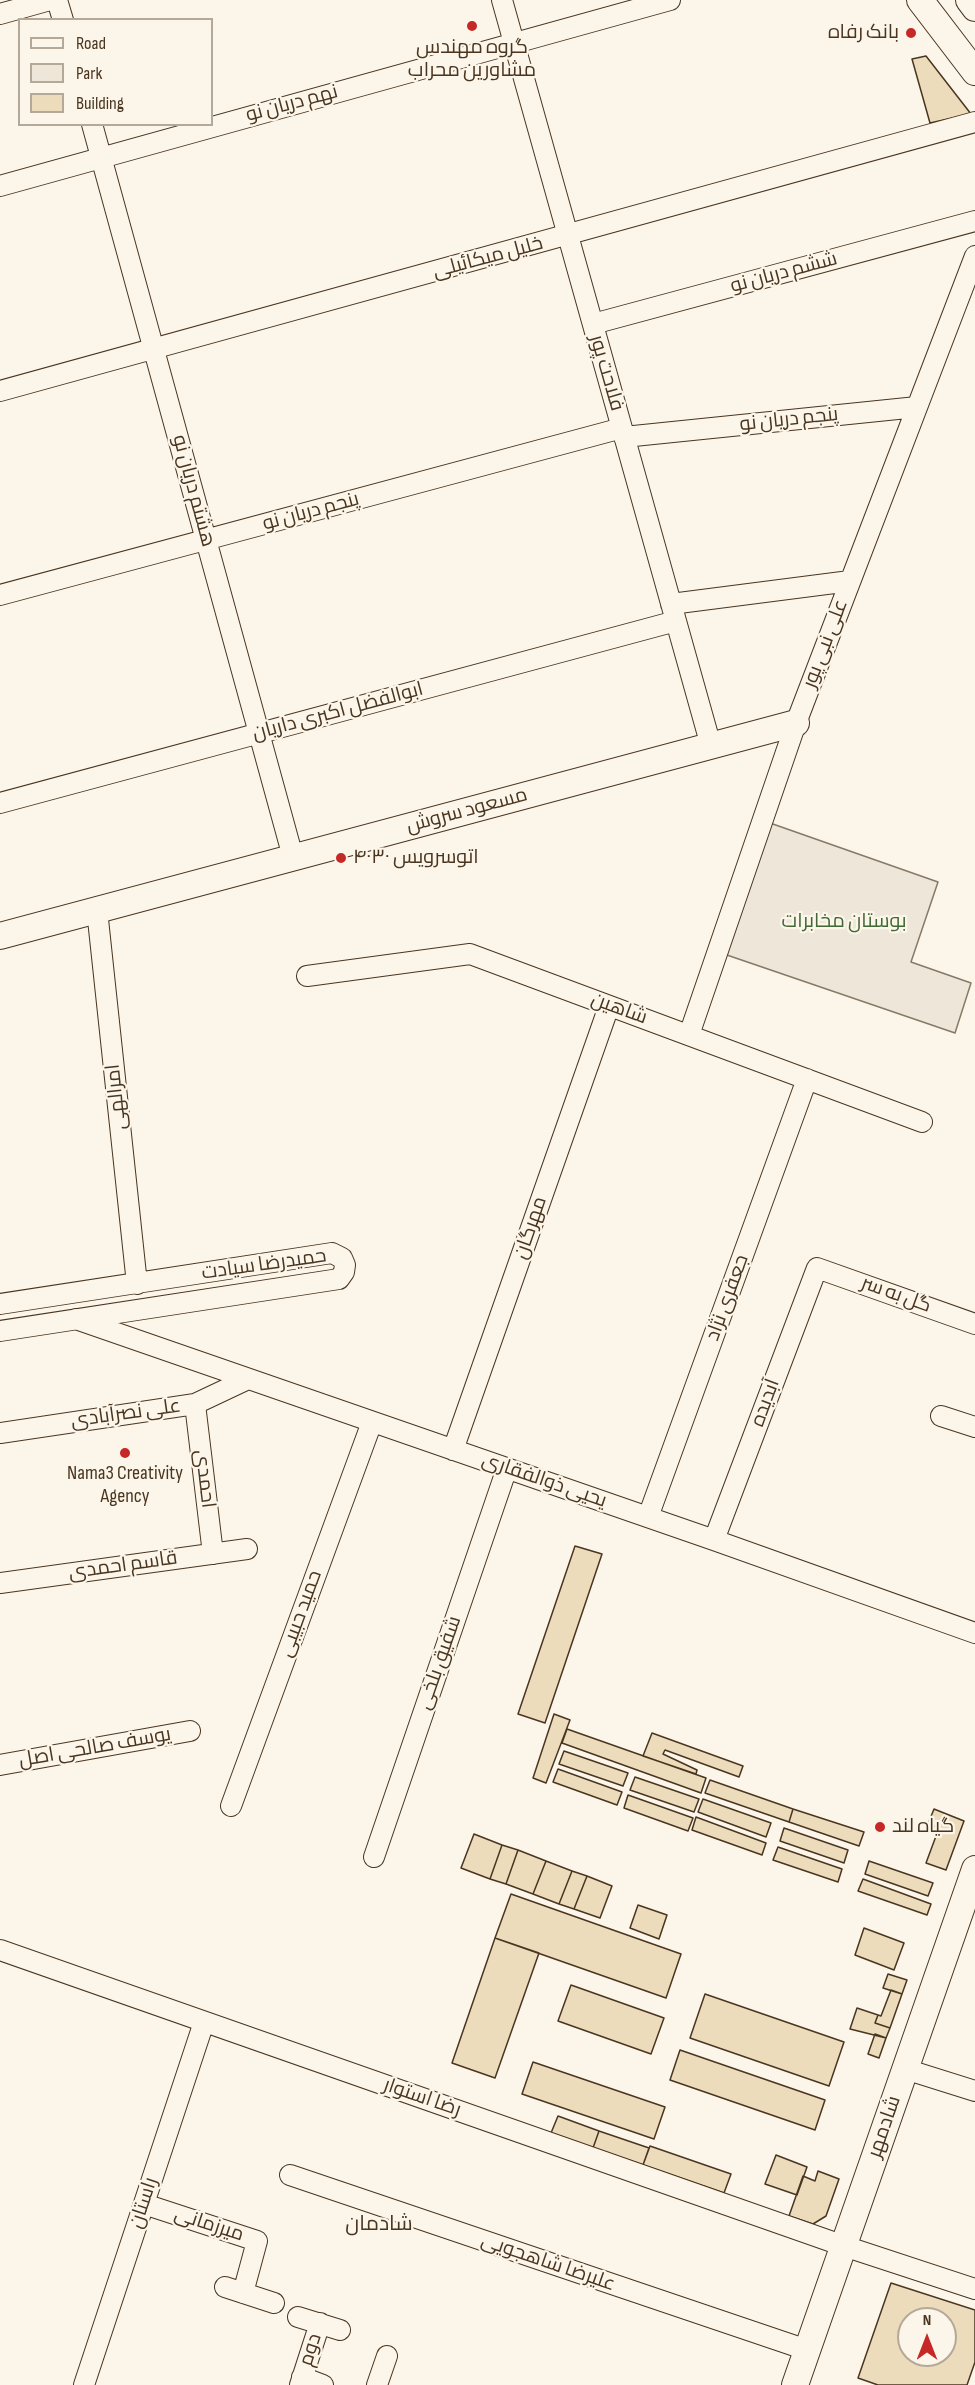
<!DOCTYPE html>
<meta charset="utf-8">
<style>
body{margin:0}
#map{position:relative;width:975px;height:2385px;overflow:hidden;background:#fbf6e9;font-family:"Sofia Sans Condensed",sans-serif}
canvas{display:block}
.legend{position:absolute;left:18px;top:18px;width:195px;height:108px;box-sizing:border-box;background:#fbf6e9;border:2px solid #b4a999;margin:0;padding:8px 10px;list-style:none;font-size:18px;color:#4a3520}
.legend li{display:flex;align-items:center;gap:12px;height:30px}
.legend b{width:30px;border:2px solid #b4a999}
.north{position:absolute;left:897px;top:2307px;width:60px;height:60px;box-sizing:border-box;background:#fbf6e9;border:2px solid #b4a999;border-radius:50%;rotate:0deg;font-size:16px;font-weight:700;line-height:24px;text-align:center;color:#4a3520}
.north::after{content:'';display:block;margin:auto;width:21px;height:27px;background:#c62828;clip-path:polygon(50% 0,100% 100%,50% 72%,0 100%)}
</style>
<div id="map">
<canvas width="975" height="2385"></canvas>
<ul class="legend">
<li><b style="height:8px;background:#fbf6e9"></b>Road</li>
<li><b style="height:16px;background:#ede6d9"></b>Park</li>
<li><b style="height:16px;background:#ecdcbc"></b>Building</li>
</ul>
<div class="north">N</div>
</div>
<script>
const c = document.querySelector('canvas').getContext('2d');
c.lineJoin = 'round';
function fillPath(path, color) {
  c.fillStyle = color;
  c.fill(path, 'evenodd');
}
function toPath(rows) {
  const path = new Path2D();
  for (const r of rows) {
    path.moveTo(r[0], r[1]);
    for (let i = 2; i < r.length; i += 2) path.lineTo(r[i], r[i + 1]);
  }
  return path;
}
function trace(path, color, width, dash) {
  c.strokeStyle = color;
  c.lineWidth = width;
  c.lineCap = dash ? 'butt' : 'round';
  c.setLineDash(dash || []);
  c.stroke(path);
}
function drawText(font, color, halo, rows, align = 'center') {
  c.font = font + ' "Sofia Sans Condensed",Cairo,sans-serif';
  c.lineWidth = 4.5;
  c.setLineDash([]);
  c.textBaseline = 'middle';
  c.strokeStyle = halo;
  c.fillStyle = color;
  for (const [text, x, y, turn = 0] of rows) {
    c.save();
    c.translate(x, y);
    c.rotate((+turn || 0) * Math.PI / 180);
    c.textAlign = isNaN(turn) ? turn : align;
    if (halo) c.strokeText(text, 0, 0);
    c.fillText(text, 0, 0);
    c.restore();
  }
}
const green = toPath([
 [770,823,938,882,911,962,971,983,955,1033,721,953,770,823]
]);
const building = toPath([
 [926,56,971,114,930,123,912,59,926,56],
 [575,1546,602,1554,545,1723,518,1714,575,1546],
 [554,1714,570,1720,546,1783,533,1778,554,1714],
 [567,1729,706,1778,701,1793,562,1743,567,1729],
 [652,1733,743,1766,739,1777,665,1750,663,1754,697,1770,696,1774,643,1756,652,1733],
 [564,1751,628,1773,623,1786,559,1764,564,1751],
 [558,1769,622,1792,617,1805,553,1782,558,1769],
 [635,1777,699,1799,694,1812,630,1790,635,1777],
 [710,1780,793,1809,789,1822,705,1793,710,1780],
 [628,1795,693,1818,688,1831,624,1808,628,1795],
 [703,1799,771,1823,766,1837,698,1812,703,1799],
 [793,1809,864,1832,859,1846,789,1822,793,1809],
 [934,1809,964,1821,946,1870,926,1863,939,1828,928,1824,934,1809],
 [696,1817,766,1843,762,1855,692,1830,696,1817],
 [784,1828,848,1850,844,1863,780,1841,784,1828],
 [474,1834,502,1845,490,1879,461,1868,474,1834],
 [502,1845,518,1850,506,1884,490,1879,502,1845],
 [778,1847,842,1869,838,1882,773,1860,778,1847],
 [518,1850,546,1861,533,1894,506,1884,518,1850],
 [546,1861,572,1871,559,1904,533,1894,546,1861],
 [869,1861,933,1883,928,1896,865,1874,869,1861],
 [572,1871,587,1876,574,1909,559,1904,572,1871],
 [587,1876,612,1886,600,1918,574,1909,587,1876],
 [863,1879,931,1904,927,1915,858,1891,863,1879],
 [511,1894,681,1954,666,1998,495,1938,511,1894],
 [638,1905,667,1915,659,1939,630,1928,638,1905],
 [864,1928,904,1943,894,1970,855,1955,864,1928],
 [495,1938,539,1953,495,2078,452,2063,495,1938],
 [888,1974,907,1980,902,1994,883,1988,888,1974],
 [571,1985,664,2018,651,2054,558,2021,571,1985],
 [891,1990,902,1994,890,2028,875,2023,878,2015,881,2016,891,1990],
 [705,1994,844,2042,829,2086,690,2038,705,1994],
 [857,2008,878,2015,875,2023,890,2028,886,2038,850,2029,857,2008],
 [875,2034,886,2038,879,2058,868,2054,875,2034],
 [680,2050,825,2100,815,2130,670,2080,680,2050],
 [533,2062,665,2107,654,2139,522,2094,533,2062],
 [558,2116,599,2131,593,2148,551,2133,558,2116],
 [599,2131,649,2148,643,2165,593,2148,599,2131],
 [650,2146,731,2174,724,2193,643,2165,650,2146],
 [776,2155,807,2167,797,2195,765,2184,776,2155],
 [818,2171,839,2179,826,2216,813,2224,789,2216,803,2176,815,2181,818,2171],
 [891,2283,975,2310,975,2362,967,2385,878,2385,858,2378,891,2283],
 [909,2319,945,2319,945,2355,909,2355,909,2319]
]);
const minor = toPath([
 [57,0,63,20],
 [502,0,711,746],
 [0,14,50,0],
 [92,124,293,857],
 [0,186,670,0],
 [593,324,975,221],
 [0,391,975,122],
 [624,437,917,407],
 [0,595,622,428],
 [671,604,850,581],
 [0,803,676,621],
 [97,910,137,1284],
 [307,976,470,954,922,1122],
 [689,1035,796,723,975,256],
 [0,1304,332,1253,342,1258,345,1265,344,1272,339,1279,0,1331],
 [76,1319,714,1540,975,1633],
 [195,1404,213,1554],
 [941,1416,975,1427],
 [0,1433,195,1404,248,1379],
 [453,1450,609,1006],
 [648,1517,807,1079],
 [714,1540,817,1268,975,1324],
 [0,1583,247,1549],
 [0,1765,190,1731],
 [231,1806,372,1422],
 [374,1857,507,1468],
 [0,1950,844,2246,975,2289],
 [905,2069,975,2091],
 [290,2175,807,2350],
 [144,2204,257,2241,243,2293],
 [225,2287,274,2303],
 [298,2317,340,2330],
 [302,2377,323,2385],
 [84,2385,204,2022],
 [300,2385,320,2323],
 [377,2385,387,2356]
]);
const major = toPath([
 [920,0,975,72],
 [969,0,975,8],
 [0,936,796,723],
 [795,2385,975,1869]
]);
const markers = [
 [472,26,6,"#c62828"],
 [911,33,6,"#c62828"],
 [341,858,6,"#c62828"],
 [125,1453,6,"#c62828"],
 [880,1827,6,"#c62828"]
];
const poiNames = [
 ["بانک رفاه",899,33,"right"],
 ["گروه مهندس",472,48],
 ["مشاورين محراب",472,71],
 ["اتوسرویس ۴۰۳۰",353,858,"left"],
 ["Nama3 Creativity",125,1474],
 ["Agency",125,1497],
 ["گیاه لند",892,1827,"left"]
];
const streetNames = [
 ["نهم دریان‌ نو",292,104,-15],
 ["خلیل میکائیلی",488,258,-15],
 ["ششم دریان نو",784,273,-15],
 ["فلاحت پور",606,373,74],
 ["پنجم دریان‌ نو",789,420,-6],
 ["هشتم دریان‌ نو",193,491,75],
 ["پنجم دریان‌ نو",311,512,-15],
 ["علی نبی پور",826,644,-69],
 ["ابوالفضل اکبری داریان",338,712,-15],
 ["مسعود سروش",467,811,-15],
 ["شاهین",619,1009,20],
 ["امرالهی",117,1097,-96],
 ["مهرگان",531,1228,-71],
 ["حمیدرضا سیادت",264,1265,-8],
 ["گل به سر",896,1295,20],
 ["جعفری نژاد",728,1298,-70],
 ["آبدیده",766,1403,-70],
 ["علی نصرآبادی",126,1414,-8],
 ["احمدی",204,1479,83],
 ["یحیی ذوالفقاری",544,1481,19],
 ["قاسم احمدی",123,1566,-8],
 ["حمید حبیبی",301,1614,-70],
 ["شفیق بلخی",440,1663,-71],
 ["یوسف صالحی اصل",95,1748,-10],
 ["رضا استوار",422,2098,19],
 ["شادمهر",885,2127,-71],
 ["راستان",144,2203,-72],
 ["میرزمانی",209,2225,18],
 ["علیرضا شاهجویی",548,2263,19],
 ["دوم",311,2350,-72]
];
const parkNames = [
 ["بوستان مخابرات",844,922]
];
const neighbourhoodNames = [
 ["شادمان",379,2225]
];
fillPath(green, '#ede6d9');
trace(green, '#887966', 1.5);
fillPath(building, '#ecdcbc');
trace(building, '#4a3520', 1.5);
trace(minor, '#4a3520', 22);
trace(major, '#4a3520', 28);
trace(minor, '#fbf6e9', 20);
trace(major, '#fbf6e9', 26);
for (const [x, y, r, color] of markers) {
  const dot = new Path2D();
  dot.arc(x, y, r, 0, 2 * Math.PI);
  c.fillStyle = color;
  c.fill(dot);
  trace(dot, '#fbf6e9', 2);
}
drawText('20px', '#4a3520', '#fbf6e9', poiNames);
drawText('20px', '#4a3520', '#fbf6e9', streetNames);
drawText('20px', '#436837', '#fbf6e9', parkNames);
drawText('21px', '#4a3520', '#fbf6e9', neighbourhoodNames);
</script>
